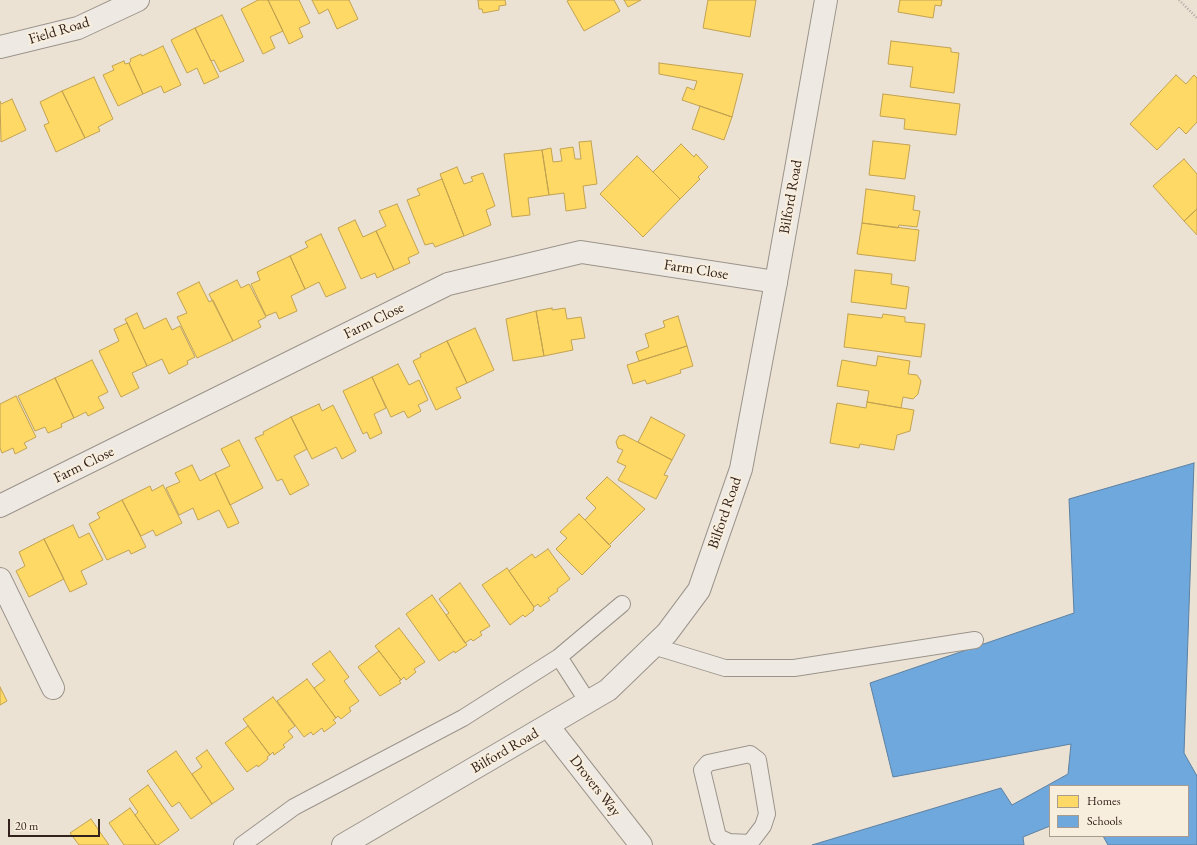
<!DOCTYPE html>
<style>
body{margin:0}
#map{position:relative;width:1197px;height:845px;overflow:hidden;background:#ebe2d4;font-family:"EB Garamond",serif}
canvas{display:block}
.legend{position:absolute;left:1049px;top:785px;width:140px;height:52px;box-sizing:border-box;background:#f8eedd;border:1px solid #a99c8f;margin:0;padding:5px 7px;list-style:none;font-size:12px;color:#33221b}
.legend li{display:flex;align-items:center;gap:8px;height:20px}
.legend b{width:20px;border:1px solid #a99c8f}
.scale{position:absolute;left:8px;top:819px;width:92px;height:18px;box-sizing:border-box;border:2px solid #33221b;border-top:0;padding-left:5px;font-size:12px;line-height:14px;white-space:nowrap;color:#33221b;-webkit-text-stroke:3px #f8eedd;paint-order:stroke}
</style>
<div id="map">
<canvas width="1197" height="845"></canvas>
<ul class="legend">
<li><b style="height:11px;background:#ffd966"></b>Homes</li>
<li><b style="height:11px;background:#6fa8dc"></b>Schools</li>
</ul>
<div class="scale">20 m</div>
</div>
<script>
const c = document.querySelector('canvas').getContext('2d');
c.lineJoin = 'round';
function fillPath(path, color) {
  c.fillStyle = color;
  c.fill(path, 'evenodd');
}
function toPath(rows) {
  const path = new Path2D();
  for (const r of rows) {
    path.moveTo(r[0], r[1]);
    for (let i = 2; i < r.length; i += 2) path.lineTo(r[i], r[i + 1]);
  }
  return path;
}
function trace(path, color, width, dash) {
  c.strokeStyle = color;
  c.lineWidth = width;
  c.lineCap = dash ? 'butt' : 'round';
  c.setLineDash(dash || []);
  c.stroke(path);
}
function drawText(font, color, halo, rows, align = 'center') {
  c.font = font + ' "EB Garamond",serif';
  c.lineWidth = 4;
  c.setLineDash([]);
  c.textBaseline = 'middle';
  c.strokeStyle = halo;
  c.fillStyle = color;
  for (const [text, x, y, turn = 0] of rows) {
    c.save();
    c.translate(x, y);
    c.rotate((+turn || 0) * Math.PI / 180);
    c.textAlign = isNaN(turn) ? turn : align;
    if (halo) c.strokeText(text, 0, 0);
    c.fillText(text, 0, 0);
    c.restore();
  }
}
const homes = toPath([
 [258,0,268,0,283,31,270,37,275,48,263,54,241,9,258,0],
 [268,0,299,0,310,23,299,28,303,37,289,44,268,0],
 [312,0,349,0,358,19,337,29,328,9,319,14,312,0],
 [478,0,505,0,506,5,499,6,499,10,483,13,482,9,479,9,478,0],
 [569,0,614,0,620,11,584,31,567,1,569,0],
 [624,0,641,0,628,7,624,0],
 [708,0,756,0,750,37,703,28,708,0],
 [900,0,942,0,941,6,935,5,933,18,898,12,900,0],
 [222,15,244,61,220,72,214,60,211,61,195,28,222,15],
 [195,28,219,77,204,84,197,68,187,73,171,40,195,28],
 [891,41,951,48,951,52,959,53,954,93,910,87,913,67,888,64,891,41],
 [163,46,181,85,164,93,161,86,143,94,129,63,131,61,130,59,141,54,142,56,163,46],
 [124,61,125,64,129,63,143,94,118,106,103,75,114,70,112,66,124,61],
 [659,63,743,74,732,117,682,100,687,87,694,90,697,81,659,74,659,63],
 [1176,75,1186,84,1194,75,1197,78,1197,122,1186,134,1179,127,1157,150,1130,124,1176,75],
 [94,77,113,119,98,127,100,131,85,138,62,91,94,77],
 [62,91,85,138,56,152,44,125,49,123,40,102,62,91],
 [883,94,960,104,956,135,904,129,905,119,880,116,883,94],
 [12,99,26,130,1,142,0,101,1,104,12,99],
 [700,106,732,117,724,140,692,129,700,106],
 [591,141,597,184,583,186,586,208,566,211,564,193,549,195,542,150,551,148,553,162,562,161,560,149,573,147,575,159,581,159,579,142,591,141],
 [873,141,910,145,905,179,869,175,873,141],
 [681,144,694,157,696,154,708,167,698,177,700,179,680,199,653,172,681,144],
 [542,150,549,195,528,198,530,215,512,217,504,154,542,150],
 [637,156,680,199,643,237,600,194,637,156],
 [1184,159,1197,174,1197,209,1184,221,1153,186,1184,159],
 [457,167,464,184,473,181,471,177,483,173,495,206,486,210,491,225,464,236,440,174,457,167],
 [442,179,464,236,435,247,433,243,425,245,407,200,420,195,417,189,442,179],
 [866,189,915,196,913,210,920,211,917,227,899,225,898,228,862,223,866,189],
 [397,204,419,253,408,258,410,263,394,270,376,231,386,226,379,211,397,204],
 [1197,209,1197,235,1184,221,1197,209],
 [355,220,363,237,376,231,394,270,377,278,375,273,361,279,338,228,355,220],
 [862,223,919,230,915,261,857,254,862,223],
 [321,234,346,288,326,297,319,282,305,289,290,256,308,247,305,242,321,234],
 [290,256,305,289,291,296,297,311,279,319,276,312,266,316,251,284,260,280,257,272,290,256],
 [855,270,892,274,891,284,909,287,906,309,851,302,855,270],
 [237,280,241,288,249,284,266,317,258,321,261,327,233,341,209,294,237,280],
 [199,282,209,302,213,300,233,341,197,358,177,317,187,313,177,293,199,282],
 [552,308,552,310,565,308,567,319,581,317,585,338,571,340,573,350,544,356,536,311,552,308],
 [536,311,544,356,513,361,506,319,536,311],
 [137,313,144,329,166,318,172,330,180,326,195,357,187,361,188,364,169,374,162,359,147,366,125,319,137,313],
 [848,314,882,318,883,314,905,317,905,322,925,324,921,357,844,347,848,314],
 [678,316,687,346,639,361,636,352,649,347,645,334,665,327,663,321,678,316],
 [127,323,147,366,132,373,139,388,121,397,99,351,119,341,114,329,127,323],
 [475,328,494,370,467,383,447,341,475,328],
 [447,341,467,383,456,388,461,398,436,410,413,361,421,357,420,354,447,341],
 [687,346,693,366,680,370,681,373,647,384,645,380,633,384,627,365,687,346],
 [878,356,910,361,908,374,917,375,921,381,918,394,913,399,903,397,901,408,867,402,869,391,837,386,842,360,876,366,878,356],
 [92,360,108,392,98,397,104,408,88,416,86,412,74,418,55,378,92,360],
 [398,364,409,385,419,380,428,400,418,405,421,411,408,418,404,411,391,417,372,377,398,364],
 [372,377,386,408,374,414,382,433,370,439,367,432,363,434,343,391,372,377],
 [55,378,74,418,61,424,62,427,48,433,45,427,35,431,18,396,55,378],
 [16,396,36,437,24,443,27,448,15,454,13,448,2,453,0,448,0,404,16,396],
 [867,402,914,410,910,431,897,435,894,450,860,444,859,448,830,443,837,403,866,408,867,402],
 [319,404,322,411,333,405,356,451,342,459,336,447,312,459,291,417,319,404],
 [291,417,307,449,294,456,309,485,290,495,282,479,277,481,255,438,264,434,263,432,291,417],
 [651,417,685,435,672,460,638,442,651,417],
 [624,435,672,460,664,475,668,476,656,499,618,480,626,466,617,462,623,450,618,448,616,442,619,436,624,435],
 [239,440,263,488,230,505,215,473,230,466,221,449,239,440],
 [192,465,200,481,215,473,239,523,228,528,219,510,198,520,193,508,179,515,166,488,180,482,175,473,192,465],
 [607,477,645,509,609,545,585,520,596,508,586,498,607,477],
 [163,485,182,523,156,536,153,530,141,536,122,500,150,486,152,491,163,485],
 [122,500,146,547,131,554,129,550,107,560,89,524,100,518,97,513,122,500],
 [579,514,611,546,582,575,556,549,567,538,560,532,579,514],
 [73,525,79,538,89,533,103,560,81,571,87,584,70,592,44,539,73,525],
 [44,539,64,579,29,597,16,571,25,566,19,552,44,539],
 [548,549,570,579,557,589,558,591,548,598,550,600,540,607,538,604,534,607,509,571,532,554,535,558,548,549],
 [507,568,534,607,533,609,534,610,525,617,523,615,510,625,482,585,507,568],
 [460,583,490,626,480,632,482,635,473,641,471,639,465,643,446,615,449,613,439,599,460,583],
 [432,595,467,645,455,653,454,651,439,661,406,614,432,595],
 [399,628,425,662,414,669,416,672,406,680,404,677,401,680,375,646,399,628],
 [330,651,349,677,344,681,359,701,349,708,351,711,341,719,338,716,336,718,314,688,325,680,312,664,330,651],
 [379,651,401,680,399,681,401,683,380,696,358,667,379,651],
 [307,679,336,718,333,720,336,723,324,732,322,728,313,735,311,732,304,737,277,701,307,679],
 [0,687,7,701,0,705,0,687],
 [273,697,295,726,288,731,293,737,283,745,285,747,274,755,273,752,270,755,243,719,273,697],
 [248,726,270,755,267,757,268,759,258,767,257,765,247,772,225,743,248,726],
 [207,750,234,789,212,804,192,774,202,767,196,758,207,750],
 [176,751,212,804,191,819,179,802,172,807,147,771,176,751],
 [148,785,179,830,158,845,156,845,135,815,138,812,129,799,148,785],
 [130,808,135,815,156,845,124,845,109,823,130,808],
 [91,819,109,845,79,845,70,833,91,819]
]);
const schools = toPath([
 [1194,463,1184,753,1197,776,1197,845,1108,845,1103,836,1188,836,1188,786,1050,786,1050,826,1023,837,1024,845,812,845,1001,788,1012,805,1068,774,1071,744,893,777,870,683,1074,613,1069,499,1194,463]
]);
const path = toPath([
 [1179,0,1197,18]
]);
const service = toPath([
 [653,646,725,668,794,668,975,640],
 [559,657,588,702],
 [750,754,758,760,767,814,763,826,750,843,729,842,718,837,702,770,708,763,750,754],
 [242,845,294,807,463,718,559,657,622,604]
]);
const minor = toPath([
 [0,47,78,28,138,0],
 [0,506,448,284,581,252,776,282],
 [0,579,53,688],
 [548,726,641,845]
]);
const tertiary = toPath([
 [343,845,608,690,667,633,699,590,741,469,776,282,826,0]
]);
const streetNames = [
 ["Field Road",59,31,-17],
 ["Bilford Road",791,197,-80],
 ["Farm Close",696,270,9],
 ["Farm Close",374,321,-26],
 ["Farm Close",84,465,-26],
 ["Bilford Road",725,513,-71],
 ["Bilford Road",505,751,-30],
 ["Drovers Way",595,786,52]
];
fillPath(homes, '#ffd966');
trace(homes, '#c2a250', 1);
fillPath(schools, '#6fa8dc');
trace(schools, '#5d80a2', 1);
trace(service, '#9b948b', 18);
trace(minor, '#9b948b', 24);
trace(tertiary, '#9b948b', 24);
trace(path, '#aca6a0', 2.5, [1, 2]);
trace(service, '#eeeae3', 16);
trace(minor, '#eeeae3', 22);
trace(tertiary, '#eeeae3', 22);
drawText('15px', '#33221b', '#f8eedd', streetNames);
</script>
